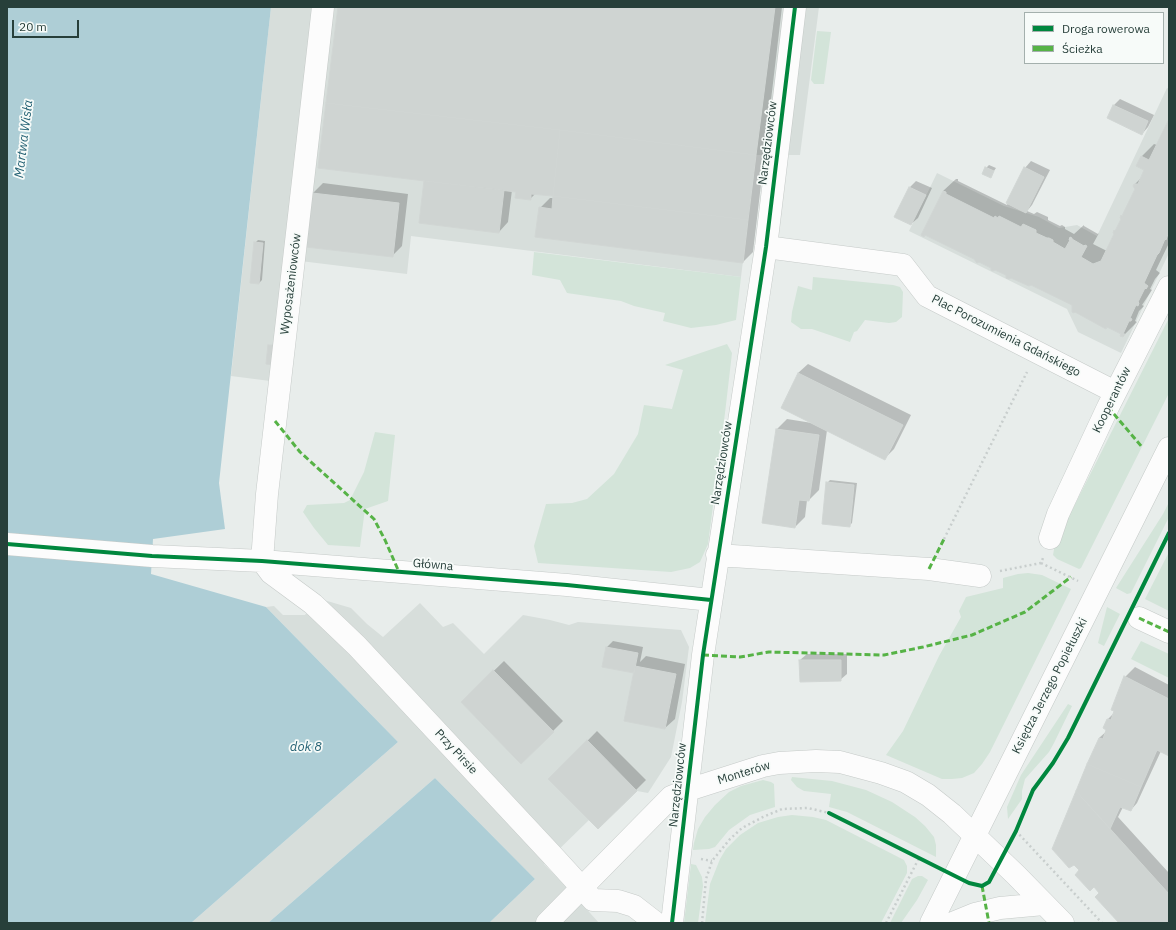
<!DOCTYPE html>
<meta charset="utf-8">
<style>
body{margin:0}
#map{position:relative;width:1176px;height:930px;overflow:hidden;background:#e8edeb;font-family:"IBM Plex Sans",sans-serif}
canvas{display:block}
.frame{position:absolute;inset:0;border:8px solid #273f3a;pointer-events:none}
.legend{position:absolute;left:1024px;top:12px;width:140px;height:52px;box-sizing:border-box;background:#f7fbf9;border:1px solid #a4b0ad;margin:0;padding:5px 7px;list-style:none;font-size:12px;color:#273f3a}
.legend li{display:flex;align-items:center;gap:8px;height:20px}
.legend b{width:20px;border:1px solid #a4b0ad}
.scale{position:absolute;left:12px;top:20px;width:67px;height:18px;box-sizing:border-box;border:2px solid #273f3a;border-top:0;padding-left:5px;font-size:12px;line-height:14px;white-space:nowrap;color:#273f3a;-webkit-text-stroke:3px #f7fbf9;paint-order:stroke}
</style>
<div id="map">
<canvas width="1176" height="930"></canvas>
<div class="frame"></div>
<ul class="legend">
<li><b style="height:5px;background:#00873e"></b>Droga rowerowa</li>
<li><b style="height:5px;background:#56b346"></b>Ścieżka</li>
</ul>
<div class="scale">20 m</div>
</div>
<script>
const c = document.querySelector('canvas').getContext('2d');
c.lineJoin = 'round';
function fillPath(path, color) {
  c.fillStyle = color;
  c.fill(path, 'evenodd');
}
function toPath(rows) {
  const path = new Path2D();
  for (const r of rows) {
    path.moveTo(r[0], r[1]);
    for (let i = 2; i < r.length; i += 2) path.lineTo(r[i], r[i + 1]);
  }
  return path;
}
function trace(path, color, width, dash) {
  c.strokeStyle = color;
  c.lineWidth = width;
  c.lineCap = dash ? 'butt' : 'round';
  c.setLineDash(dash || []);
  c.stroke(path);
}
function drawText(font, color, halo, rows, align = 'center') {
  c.font = font + ' "IBM Plex Sans",sans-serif';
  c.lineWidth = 3.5;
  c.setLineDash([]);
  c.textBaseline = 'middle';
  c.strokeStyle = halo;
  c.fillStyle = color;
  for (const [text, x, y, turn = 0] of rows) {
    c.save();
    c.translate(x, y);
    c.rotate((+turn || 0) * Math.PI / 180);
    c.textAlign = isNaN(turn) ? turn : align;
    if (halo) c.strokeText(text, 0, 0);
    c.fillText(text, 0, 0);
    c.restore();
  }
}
const built = toPath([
 [271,7,819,7,800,155,756,155,741,277,411,236,407,274,292,260,278,382,231,376],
 [1167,88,1169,89,1169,253,1121,353,1078,332,1067,309,909,231,937,173,1004,206,1039,217,1059,228,1077,225,1097,236],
 [317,598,351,608,367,624,383,637,420,603,443,627,453,623,484,654,523,615,550,620,569,625,578,622,681,630,689,647,682,702,671,757,648,793,637,791,598,829,589,820,544,864,574,895,599,923,489,923,535,879,435,778,268,923,191,923,398,742,266,607,274,606,283,615,305,615]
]);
const green = toPath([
 [817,31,831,32,824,84,814,84,811,80],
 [534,252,741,277,736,320,716,325,691,328,663,321,665,313,634,306,621,301,567,293,560,280,532,275],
 [813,277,893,285,900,287,903,292,902,317,896,322,889,323,865,320,857,331,854,332,850,342,812,329,801,329,791,322,792,312,798,286,812,290],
 [1169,318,1169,393,1081,568,1079,569,1057,559,1053,555,1055,544],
 [727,344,732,353,725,413,708,544,700,562,690,568,671,572,538,563,534,546,546,504,572,503,587,499,614,474,638,434,644,405,672,409,683,370,665,365],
 [375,432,395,435,388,501,365,509,360,547,328,545,314,528,303,512,307,505,344,503,350,500,364,472],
 [1169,502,1169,517,1131,593,1127,594,1116,588,1163,514],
 [1169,552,1169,611,1145,599],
 [1028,573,1042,575,1071,589,990,752,982,764,974,773,962,778,952,779,942,779,886,755,903,731,939,656,961,617,959,611,966,597,1003,588,1003,578,1018,574],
 [1107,607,1120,614,1104,646,1098,643],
 [1141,641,1169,654,1169,678,1131,659],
 [1068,704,1072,706,1054,743,1049,752,1025,779,1022,791,1022,799,1008,819,1007,807,1021,775],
 [792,777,832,781,866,790,892,802,915,817,925,826,934,837,936,845,936,857,847,812,829,807,831,794,804,791,797,787,791,780],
 [763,780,771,782,774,784,775,807,750,815,729,830,715,847,709,849,693,850,694,843,698,829,705,817,715,805,729,792,741,786],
 [792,815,813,817,826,820,904,860,907,866,907,873,881,923,705,923,710,884,720,859,726,849,740,835,758,823,778,817],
 [691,864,696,865,702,877,703,886,698,923,684,923],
 [918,876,922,876,928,880,917,900,901,923,890,923,912,879]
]);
const water = toPath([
 [7,7,271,7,219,483,225,529,153,539,151,574,266,607,398,742,191,923,7,923],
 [435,778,535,879,489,923,268,923]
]);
const shadow = toPath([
 [339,7,782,7,753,252,743,262,540,208,550,198,554,198,555,195,536,193,530,199,517,191,512,190,508,222,499,232,421,222,425,180],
 [1120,99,1154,115,1148,127,1142,134,1108,118,1114,105],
 [1169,121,1169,243,1156,270,1160,273,1155,279,1150,289,1152,290,1142,305,1144,306,1139,311,1135,321,1137,322,1123,336,1122,333,1073,305,1031,283,1007,275,992,267,943,191,956,179,958,179,958,181,1007,205,1025,168,1031,161,1050,170,1032,205,1027,211,1034,214,1037,212,1048,217,1048,220,1060,226,1062,225,1065,227,1065,229,1074,234,1084,225,1084,226,1098,234,1099,233,1093,244,1107,251,1115,233,1115,231,1118,228,1137,189,1135,184,1142,177,1146,169,1141,157,1154,144,1157,145],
 [989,165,996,168,990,177,986,168],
 [916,181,932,188,918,218,911,224,895,217,910,187],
 [323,183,408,194,402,246,392,256,307,246,313,193],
 [258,240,265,241,262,280,259,283,255,243],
 [808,364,911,415,894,449,885,458,827,430,819,490,809,500,807,500,805,517,795,527,764,523,777,429,787,419,812,423,798,373],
 [830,480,857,483,852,523,849,526,827,483],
 [613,641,643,647,640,662,646,656,685,664,675,719,665,728,635,670,607,647],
 [807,654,847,654,847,674,840,680,800,660],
 [504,661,563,721,521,763,462,702],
 [1135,667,1169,685,1169,755,1161,751,1137,803,1131,810,1123,807,1118,817,1169,873,1169,923,1120,923,1100,893,1080,870,1099,738,1108,730,1104,728,1108,719,1116,711,1125,677],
 [597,731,646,780,598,828,550,779]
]);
const building = toPath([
 [338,7,775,7,756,155,560,130,326,103,338,7],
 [326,103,560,130,553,196,531,194,531,200,515,198,516,192,318,168,326,103],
 [1113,105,1148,121,1142,135,1107,118,1113,105],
 [1169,119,1169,231,1166,240,1165,239,1159,253,1157,255,1144,283,1148,286,1146,289,1145,288,1138,302,1139,303,1138,306,1136,305,1130,318,1132,319,1131,321,1129,321,1123,334,1125,334,1123,337,1120,336,1121,334,1107,327,1106,329,1075,312,1074,313,1072,312,1072,305,1031,285,1029,286,1011,278,1009,279,1006,278,1006,275,995,270,993,271,991,270,991,268,979,262,977,263,974,259,925,235,924,237,921,235,943,191,946,192,946,194,994,218,995,216,998,218,999,216,1021,227,1023,224,1036,230,1036,233,1047,238,1049,238,1053,240,1053,242,1065,249,1070,240,1069,240,1070,237,1072,238,1072,239,1084,246,1085,245,1087,246,1081,257,1093,264,1101,261,1114,234,1113,233,1114,230,1115,231,1121,219,1120,218,1121,215,1122,216,1135,189,1133,186,1134,184,1138,184,1144,170,1136,166,1141,156,1149,160,1169,119],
 [560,130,756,155,748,220,553,196,560,130],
 [985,167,994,171,991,178,982,174,985,167],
 [1024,167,1044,177,1026,213,1006,203,1024,167],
 [424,181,504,190,499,233,419,223,424,181],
 [909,187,926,195,911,225,894,217,909,187],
 [312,193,399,203,393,257,306,247,312,193],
 [553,196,748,220,743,263,535,237,539,207,552,209,553,196],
 [254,242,263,243,259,284,250,283,254,242],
 [268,345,277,345,275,365,266,364,268,345],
 [798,373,903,425,885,460,781,408,798,373],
 [776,429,819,435,809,501,799,500,795,528,762,523,776,429],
 [826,482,854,485,850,527,822,524,826,482],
 [606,647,638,653,634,673,602,667,606,647],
 [799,660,841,660,841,681,800,682,799,660],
 [635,666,676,674,665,729,624,721,635,666],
 [493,670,554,732,521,764,461,702,493,670],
 [1124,676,1169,699,1169,756,1157,750,1141,787,1087,764,1099,738,1103,739,1106,730,1103,728,1107,719,1111,720,1114,711,1111,710,1124,676],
 [587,740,637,791,598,829,548,779,587,740],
 [1087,764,1141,787,1131,811,1120,807,1110,829,1076,791,1087,764],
 [1076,791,1169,894,1169,923,1119,923,1095,897,1099,893,1094,887,1090,891,1075,875,1079,870,1074,865,1069,868,1052,849,1076,791]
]);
const path = toPath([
 [944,539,1027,372],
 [1041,563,1078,581],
 [1000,571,1041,563,1043,558],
 [1016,831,1102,923],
 [701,859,712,861],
 [702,923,706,879,712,861,730,839,742,828,763,817,782,809,808,808,829,813],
 [886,923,919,858]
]);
const minor = toPath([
 [323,7,267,494,262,561,271,573,313,604,357,646,552,855,593,900,618,901,634,906,656,923],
 [766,247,903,265,927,296,1115,392],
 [1050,538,1058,514,1108,407,1169,287],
 [7,544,152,556,262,561,567,585,711,600],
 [717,555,929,569,980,576],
 [1139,618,1169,632],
 [547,923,671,797,688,790,763,766,779,763,816,761,840,762,881,773,906,782,928,795,952,814,1016,875,1063,923],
 [672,923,703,655,766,247,795,7],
 [931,923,1169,448],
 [953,923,975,914,1000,908,1044,904]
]);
const quiet = toPath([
 [1108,407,1142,447],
 [275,421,300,452,374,519,385,540,399,572],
 [929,569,944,539],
 [1139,618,1169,632],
 [703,655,740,657,769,652,884,655,923,647,972,635,1025,612,1071,577],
 [982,886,989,923]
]);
const cycleway = toPath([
 [7,544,152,556,262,561,567,585,711,600],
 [829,813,969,883,982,886,989,882,1016,831,1033,790,1053,763,1068,738,1169,533],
 [672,923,703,655,766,247,795,7]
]);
const streetNames = [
 ["Narzędziowców",768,143,-83],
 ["Wyposażeniowców",291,284,-83],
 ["Plac Porozumienia Gdańskiego",1006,336,27],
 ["Kooperantów",1112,400,-64],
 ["Narzędziowców",722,463,-81],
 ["Główna",433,565,5],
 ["Księdza Jerzego Popiełuszki",1050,686,-63],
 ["Przy Pirsie",456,752,47],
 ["Monterów",744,773,-17],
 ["Narzędziowców",678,785,-84]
];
const waterNames = [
 ["Martwa Wisła",24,139,-83],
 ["dok 8",306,747]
];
fillPath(built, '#d7dedb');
fillPath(green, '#d3e4d9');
fillPath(water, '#aeced6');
fillPath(shadow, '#0003');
fillPath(building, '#cfd4d2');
trace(building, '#d1d6d4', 1);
trace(minor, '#c5cac8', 23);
trace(path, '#c8cecd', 2.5, [2, 3]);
trace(minor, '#fcfcfc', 22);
trace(quiet, '#56b346', 3, [6, 3]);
trace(cycleway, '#00873e', 4);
drawText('12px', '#273f3a', '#f7fbf9', streetNames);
drawText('italic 13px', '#266375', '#f7fbf9', waterNames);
</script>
